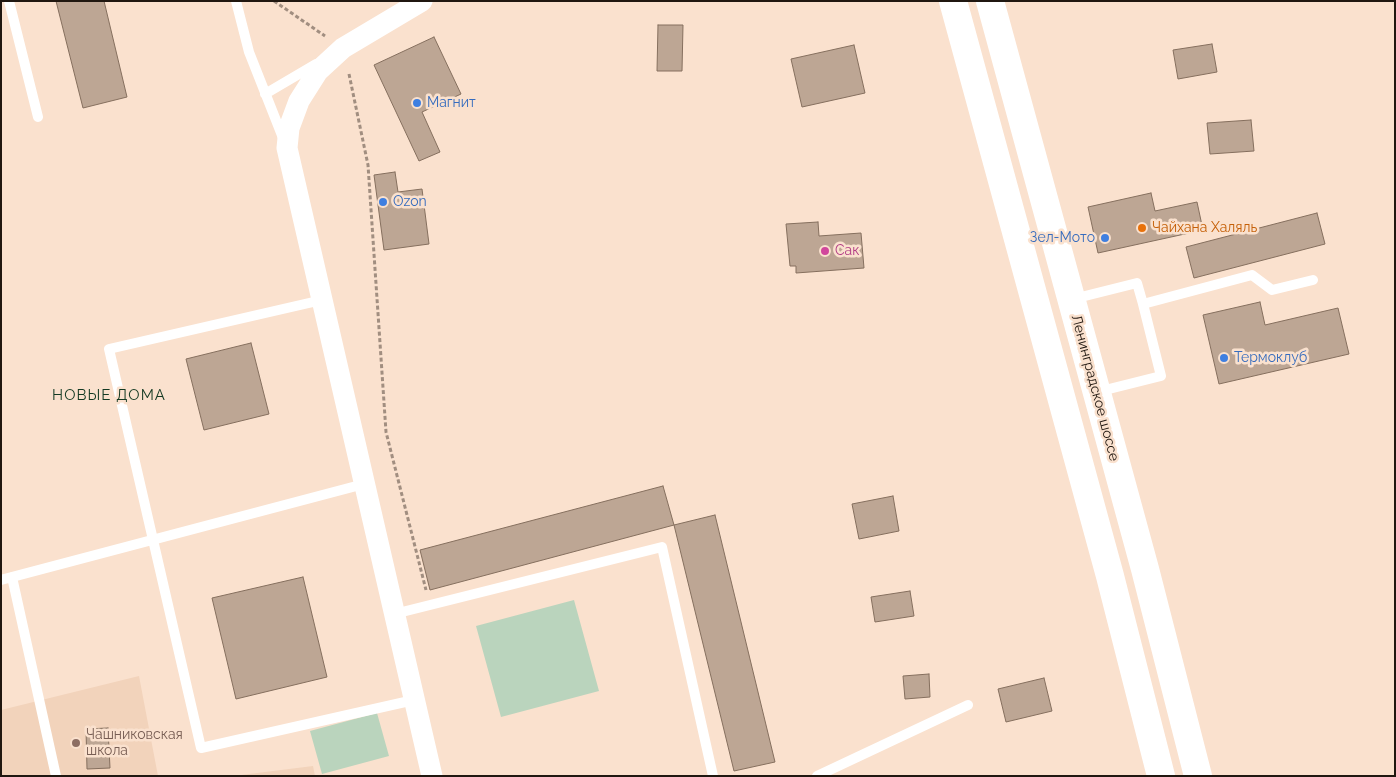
<!DOCTYPE html>
<meta charset="utf-8">
<style>
body{margin:0}
#map{position:relative;width:1396px;height:777px;overflow:hidden;background:#fae1ce;font-family:Raleway,sans-serif}
canvas{display:block}
.frame{position:absolute;inset:0;border:2px solid #201710;pointer-events:none}
</style>
<div id="map">
<canvas width="1396" height="777"></canvas>
<div class="frame"></div>
</div>
<script>
const c = document.querySelector('canvas').getContext('2d');
c.lineJoin = 'round';
function fillPath(path, color) {
  c.fillStyle = color;
  c.fill(path, 'evenodd');
}
function toPath(rows) {
  const path = new Path2D();
  for (const r of rows) {
    path.moveTo(r[0], r[1]);
    for (let i = 2; i < r.length; i += 2) path.lineTo(r[i], r[i + 1]);
  }
  return path;
}
function trace(path, color, width, dash) {
  c.strokeStyle = color;
  c.lineWidth = width;
  c.lineCap = dash ? 'butt' : 'round';
  c.setLineDash(dash || []);
  c.stroke(path);
}
function drawText(font, color, halo, rows, align = 'center') {
  c.font = font + ' Raleway,sans-serif';
  c.lineWidth = 5;
  c.setLineDash([]);
  c.textBaseline = 'middle';
  c.strokeStyle = halo;
  c.fillStyle = color;
  for (const [text, x, y, turn = 0] of rows) {
    c.save();
    c.translate(x, y);
    c.rotate((+turn || 0) * Math.PI / 180);
    c.textAlign = isNaN(turn) ? turn : align;
    if (halo) c.strokeText(text, 0, 0);
    c.fillText(text, 0, 0);
    c.restore();
  }
}
const built = toPath([
 [139,676,158,776,1,776,1,710],
 [313,766,315,776,233,776]
]);
const green = toPath([
 [574,600,599,691,501,717,476,626],
 [377,713,389,756,322,774,310,731]
]);
const building = toPath([
 [56,1,104,1,127,97,83,108,56,1],
 [658,25,683,25,682,71,657,71,658,25],
 [434,37,461,94,422,112,440,152,419,161,374,65,434,37],
 [1212,44,1217,72,1178,79,1173,50,1212,44],
 [854,45,865,93,802,107,791,59,854,45],
 [1251,120,1254,151,1210,154,1207,123,1251,120],
 [395,172,398,192,422,189,429,244,384,250,374,175,395,172],
 [1151,193,1155,211,1197,202,1203,230,1098,253,1088,207,1151,193],
 [1317,213,1325,244,1194,278,1186,247,1317,213],
 [818,222,819,236,861,233,864,268,796,273,796,266,790,266,786,224,818,222],
 [1260,302,1265,325,1338,308,1349,354,1219,384,1203,315,1260,302],
 [251,343,269,414,204,430,186,359,251,343],
 [663,486,674,525,430,590,420,550,663,486],
 [893,496,899,531,859,539,852,504,893,496],
 [715,515,775,762,734,771,674,525,715,515],
 [303,577,327,677,236,699,212,598,303,577],
 [910,591,914,616,875,622,871,597,910,591],
 [929,674,930,697,905,699,903,676,929,674],
 [1044,678,1052,711,1006,722,998,689,1044,678],
 [108,728,110,768,87,769,86,729,108,728]
]);
const path = toPath([
 [274,1,325,36],
 [349,74,368,165,386,432,426,590]
]);
const lane = toPath([
 [9,1,38,117],
 [236,1,249,52,283,138],
 [265,94,316,64],
 [1073,299,1137,283,1143,304,1161,376,1097,392],
 [322,300,109,349,201,748,414,700],
 [1143,304,1252,275,1272,290,1313,280],
 [12,577,56,776],
 [1,580,364,484],
 [394,614,662,547,713,776],
 [817,776,968,705]
]);
const street = toPath([
 [422,1,343,48,318,71,299,101,289,128,287,148,432,776]
]);
const highway = toPath([
 [953,1,1110,576,1161,776],
 [990,1,1145,569,1198,776]
]);
const markers = [
 [417,103,5,"#3f7fe0"],
 [383,202,5,"#3f7fe0"],
 [1142,228,5,"#e8710a"],
 [1105,238,5,"#3f7fe0"],
 [825,251,5,"#d1479c"],
 [1224,358,5,"#3f7fe0"],
 [76,743,5,"#8d6e63"]
];
const shopNames = [
 ["Магнит",427,103],
 ["Ozon",393,202],
 ["Зел-Мото",1095,238,"right"],
 ["Термоклуб",1234,358]
];
const foodNames = [
 ["Чайхана Халяль",1152,228]
];
const hotelNames = [
 ["Сак",835,251]
];
const streetNames = [
 ["Ленинградское шоссе",1095,388,75]
];
const educationNames = [
 ["Чашниковская",86,735],
 ["школа",86,751]
];
const neighbourhoodNames = [
 ["НОВЫЕ ДОМА",109,395]
];
fillPath(built, '#f2d3bb');
fillPath(green, '#bad4bd');
fillPath(building, '#bda694');
trace(building, '#856f5e', 1);
trace(path, '#a18e80', 3, [4, 2.5]);
trace(lane, '#fff', 10);
trace(street, '#fff', 21);
trace(highway, '#fff', 28);
for (const [x, y, r, color] of markers) {
  const dot = new Path2D();
  dot.arc(x, y, r, 0, 2 * Math.PI);
  c.fillStyle = color;
  c.fill(dot);
  trace(dot, '#fae1ce', 2);
}
drawText('14px', '#366cbe', '#fae1ce', shopNames, 'left');
drawText('14px', '#c56008', '#fae1ce', foodNames, 'left');
drawText('14px', '#b23c85', '#fae1ce', hotelNames, 'left');
drawText('14px', '#201710', '#fae1ce', streetNames);
drawText('14px', '#785e54', '#fae1ce', educationNames, 'left');
c.letterSpacing = '1px';
drawText('15px', '#133922', '#fae1ce', neighbourhoodNames);
c.letterSpacing = '0px';
</script>
